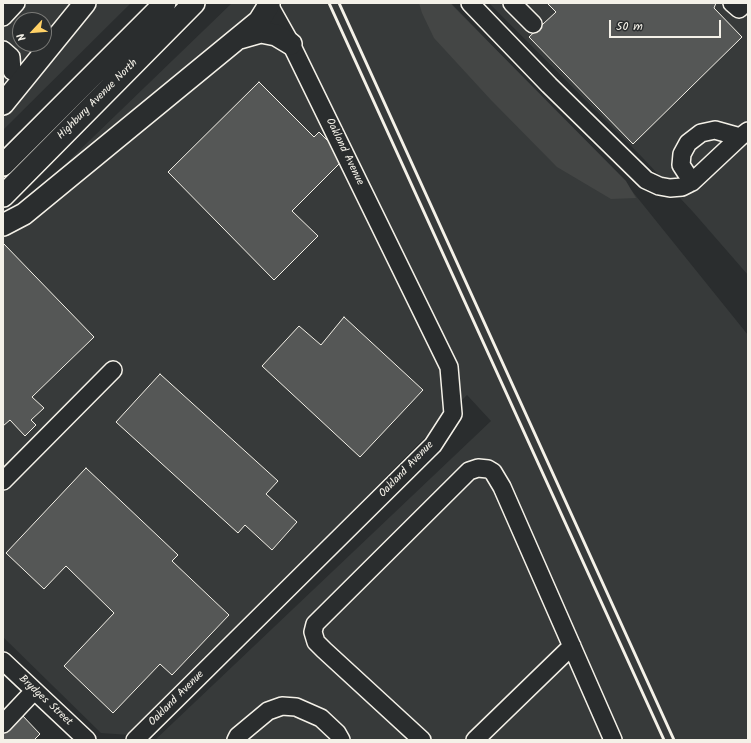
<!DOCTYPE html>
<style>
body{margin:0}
#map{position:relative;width:751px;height:743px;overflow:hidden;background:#2a2d2e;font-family:Kalam,sans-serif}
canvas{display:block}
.frame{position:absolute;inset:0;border:4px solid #f4f1e8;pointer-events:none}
.north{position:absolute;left:12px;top:12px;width:40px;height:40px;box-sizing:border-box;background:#2a2d2e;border:1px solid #7b7b78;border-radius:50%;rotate:244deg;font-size:11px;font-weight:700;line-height:16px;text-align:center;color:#f4f1e8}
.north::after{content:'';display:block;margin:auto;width:14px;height:18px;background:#ffd166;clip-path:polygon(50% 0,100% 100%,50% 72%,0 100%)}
.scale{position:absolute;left:609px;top:20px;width:112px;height:18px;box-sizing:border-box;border:2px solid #f4f1e8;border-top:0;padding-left:5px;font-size:12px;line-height:14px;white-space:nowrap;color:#f4f1e8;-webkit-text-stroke:3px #2a2d2e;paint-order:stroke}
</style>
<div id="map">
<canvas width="751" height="743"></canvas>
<div class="frame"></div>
<div class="north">N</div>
<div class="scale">50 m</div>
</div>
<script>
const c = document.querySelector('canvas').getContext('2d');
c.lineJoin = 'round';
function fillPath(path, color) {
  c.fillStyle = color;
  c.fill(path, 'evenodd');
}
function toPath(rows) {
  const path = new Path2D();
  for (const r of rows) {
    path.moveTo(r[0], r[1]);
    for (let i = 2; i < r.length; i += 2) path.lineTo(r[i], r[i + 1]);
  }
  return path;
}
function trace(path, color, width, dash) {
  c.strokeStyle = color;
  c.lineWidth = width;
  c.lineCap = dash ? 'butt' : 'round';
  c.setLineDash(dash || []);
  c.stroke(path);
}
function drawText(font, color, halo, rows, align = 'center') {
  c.font = font + ' Kalam,sans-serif';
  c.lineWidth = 3;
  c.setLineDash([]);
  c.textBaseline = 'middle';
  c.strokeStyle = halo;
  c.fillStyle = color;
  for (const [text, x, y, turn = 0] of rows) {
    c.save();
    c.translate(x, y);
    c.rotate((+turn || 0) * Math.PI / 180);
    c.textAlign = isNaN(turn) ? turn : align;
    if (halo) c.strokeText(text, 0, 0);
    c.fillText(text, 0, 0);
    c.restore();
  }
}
const built = toPath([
 [3,3,131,3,3,130],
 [20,20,44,20,44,44,20,44],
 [232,3,451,3,632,191,748,335,748,740,155,740,491,421,467,395,130,735,101,733,3,637,3,224],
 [489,3,748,3,748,275,694,213,642,157]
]);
const green = toPath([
 [419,3,450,3,626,181,636,198,611,199,557,167,491,100,434,38,422,13]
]);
const building = toPath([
 [547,3,716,3,714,8,742,37,633,144,529,37,556,12,547,3],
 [259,82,314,137,319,132,345,158,292,211,318,236,274,280,168,172,259,82],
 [3,243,94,337,32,397,44,408,31,420,36,425,25,436,10,420,3,426,3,243],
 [344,317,423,390,360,457,262,366,299,326,321,345,344,317],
 [160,374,278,481,266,494,297,522,272,550,245,525,238,533,116,422,160,374],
 [86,468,178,555,172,561,229,615,172,675,160,664,113,713,64,666,114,613,66,566,44,589,6,553,86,468],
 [21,714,40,734,34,740,3,740,3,731,21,714]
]);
const minor = toPath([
 [470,3,549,85,646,180,659,186,670,188,682,187,692,182,740,137,748,131],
 [512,3,533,24],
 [732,3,739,9,745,3],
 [3,17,16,3],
 [3,50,11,57,12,71],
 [692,182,681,165,682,154,688,143,701,133,715,130,740,137],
 [3,481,113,370],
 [3,661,87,740],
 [3,724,34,691],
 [135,740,433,445,453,414,449,367,291,44,268,3],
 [236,740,238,736,268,711,282,706,296,707,321,718,337,733,341,740],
 [422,740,324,650,316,642,313,632,315,624,469,471,478,468,488,469,493,472,502,487,613,740],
 [475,740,572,646]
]);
const major = toPath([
 [240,38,261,32,276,35,291,44],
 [3,104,85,3],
 [3,165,165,3],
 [3,196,194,3],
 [3,225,24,214,259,21,269,5]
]);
const rail = toPath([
 [329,3,664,740],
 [339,3,674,740]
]);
const streetNames = [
 ["Highbury Avenue North",98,100,-45],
 ["Oakland Avenue",344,152,64],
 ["Oakland Avenue",407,470,-46],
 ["Oakland Avenue",177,699,-45],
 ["Brydges Street",45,701,43]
];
fillPath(built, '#373a3a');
fillPath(green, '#444645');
fillPath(building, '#555756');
trace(building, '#f4f1e8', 1);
trace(minor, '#f4f1e8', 20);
trace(major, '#f4f1e8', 24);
trace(minor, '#2a2d2e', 17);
trace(major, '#2a2d2e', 21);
trace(rail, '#f4f1e8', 3);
drawText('11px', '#f4f1e8', '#2a2d2e', streetNames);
</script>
